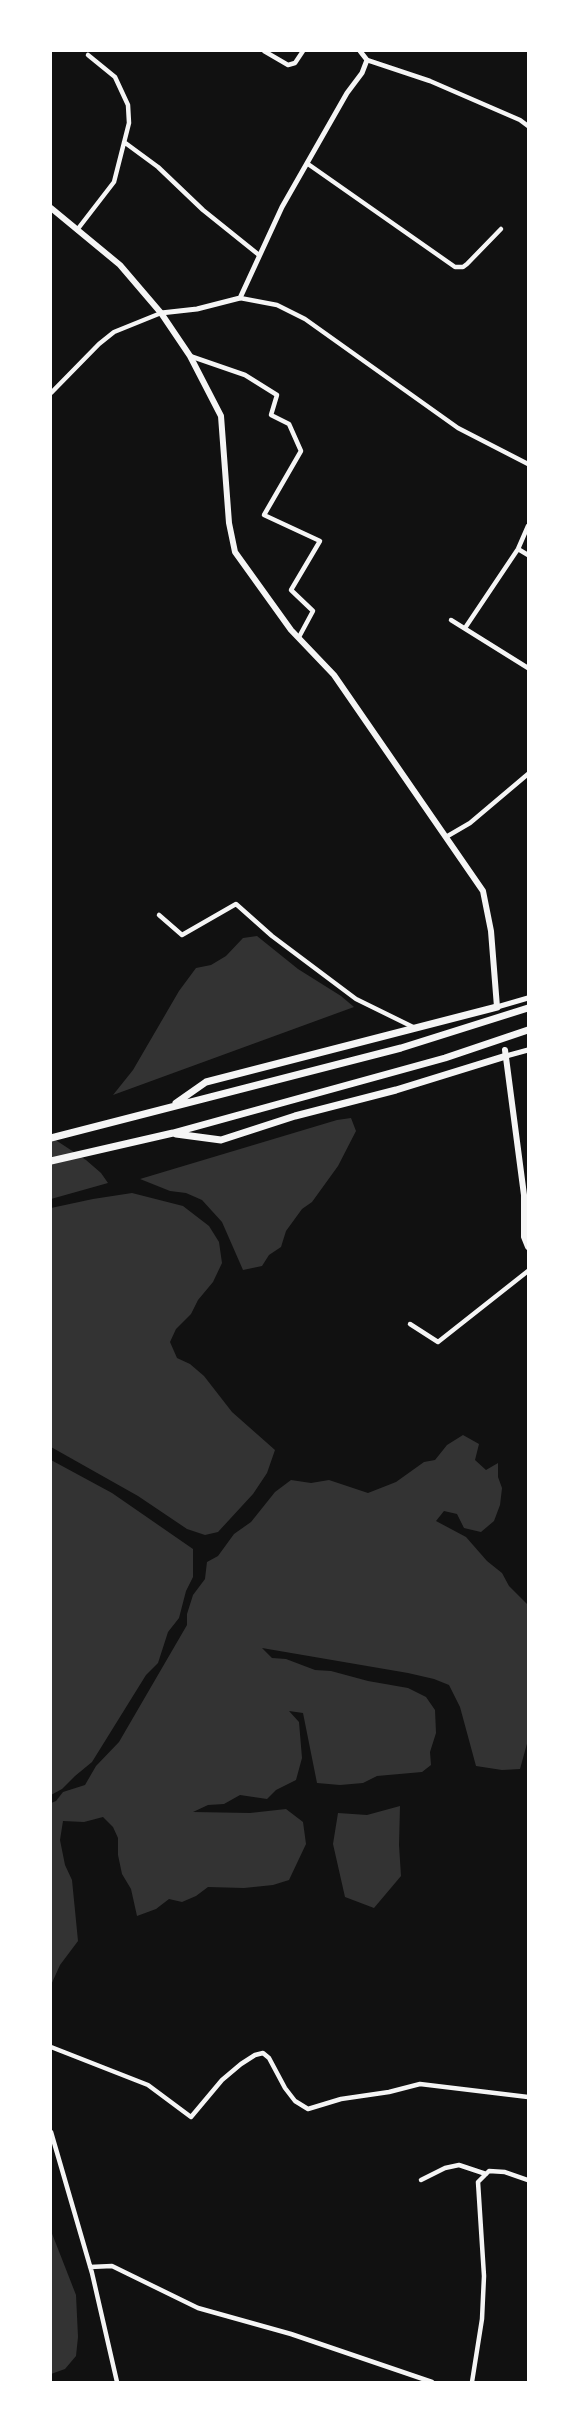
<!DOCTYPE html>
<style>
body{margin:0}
#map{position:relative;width:579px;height:2433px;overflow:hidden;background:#111;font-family:Lato,sans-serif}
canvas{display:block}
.frame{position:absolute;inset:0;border:52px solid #fff;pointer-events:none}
</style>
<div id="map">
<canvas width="579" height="2433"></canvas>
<div class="frame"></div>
</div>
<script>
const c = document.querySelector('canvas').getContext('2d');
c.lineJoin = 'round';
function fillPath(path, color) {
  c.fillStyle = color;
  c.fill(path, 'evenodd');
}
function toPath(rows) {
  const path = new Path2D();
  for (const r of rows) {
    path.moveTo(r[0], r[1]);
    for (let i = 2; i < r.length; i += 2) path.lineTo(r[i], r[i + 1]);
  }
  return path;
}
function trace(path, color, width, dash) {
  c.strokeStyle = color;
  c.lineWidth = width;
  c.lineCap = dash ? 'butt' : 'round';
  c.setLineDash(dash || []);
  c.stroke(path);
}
const water = toPath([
 [257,936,298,969,341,996,354,1007,113,1095,133,1070,179,991,196,968,211,965,226,956,243,938],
 [351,1118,356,1131,338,1166,312,1202,302,1209,286,1231,281,1247,269,1255,262,1266,243,1270,222,1222,202,1200,186,1193,170,1191,140,1179,337,1120],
 [51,1137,86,1160,101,1173,108,1183,51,1199],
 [132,1193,183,1206,209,1226,219,1242,222,1263,213,1282,198,1300,191,1314,176,1329,170,1342,177,1358,190,1364,204,1376,232,1412,275,1450,267,1473,253,1494,218,1532,205,1535,187,1529,138,1496,51,1447,51,1208,93,1199],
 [463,1435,479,1444,475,1460,486,1470,498,1463,498,1477,502,1488,500,1505,494,1521,481,1532,464,1528,457,1514,444,1511,436,1521,466,1537,487,1561,502,1573,509,1586,528,1605,528,1740,520,1769,502,1770,476,1766,460,1707,449,1685,434,1679,408,1673,262,1648,272,1658,286,1659,315,1670,331,1671,368,1681,408,1688,426,1697,435,1710,436,1733,430,1752,431,1765,422,1772,377,1776,363,1783,340,1785,317,1783,303,1713,289,1711,299,1722,302,1758,296,1780,276,1790,267,1799,240,1795,224,1804,208,1805,193,1812,250,1813,286,1809,303,1822,306,1844,289,1880,273,1885,244,1888,208,1887,196,1896,182,1902,169,1899,156,1909,137,1916,131,1889,122,1874,118,1855,118,1838,113,1827,103,1817,84,1822,63,1821,60,1840,65,1865,72,1880,78,1941,60,1965,51,1985,51,1803,56,1801,63,1792,85,1785,96,1766,119,1742,187,1625,187,1614,193,1595,205,1579,207,1562,218,1556,234,1534,251,1522,275,1492,291,1480,311,1483,329,1480,368,1493,396,1482,424,1462,435,1460,447,1445],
 [51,1460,112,1493,193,1549,193,1577,186,1591,179,1618,168,1632,158,1663,146,1675,92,1762,75,1776,62,1789,51,1795],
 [400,1806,399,1845,401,1876,374,1908,345,1897,333,1844,338,1813,367,1815],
 [51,2231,76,2295,78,2337,76,2356,65,2369,51,2374]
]);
const minor = toPath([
 [264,51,288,65,295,63,303,51],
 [367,60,430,81,520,120,528,126],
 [124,142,158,167,203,210,259,255],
 [308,164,455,267,463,267,467,264,501,229],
 [77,230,114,182,129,123,128,105,115,77,88,55],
 [240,298,277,305,305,319,458,428,528,464],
 [190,356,245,375,277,395,271,415,289,424,301,451,264,515,320,541,291,590,313,611,299,637],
 [51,393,99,344,114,332,161,313],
 [518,549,528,555],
 [451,620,528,668],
 [465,628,518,549,528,526],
 [446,837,470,823,528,774],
 [159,915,182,935,236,904,272,936,356,999,413,1027],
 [410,1324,438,1342,528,1271],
 [51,2047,148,2085,191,2117,222,2080,241,2064,255,2055,263,2053,269,2058,285,2088,295,2101,308,2109,341,2099,389,2092,420,2084,528,2097],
 [51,2132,92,2273,117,2382],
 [421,2180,445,2168,459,2165,486,2174],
 [90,2267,112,2266,198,2308,291,2334,432,2382],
 [472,2382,482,2319,484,2276,478,2182,489,2171,505,2172,528,2180]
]);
const tertiary = toPath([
 [161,313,197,309,240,298,282,207,347,93,362,73,367,60,360,51],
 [497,1007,528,998],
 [506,1056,528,1050]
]);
const secondary = toPath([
 [51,208,120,265,161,313,190,356,221,416,229,523,235,552,291,630,334,675,483,891,491,931,497,1007],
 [505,1050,524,1195,524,1237,528,1247]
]);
const trunk = toPath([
 [176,1103,206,1082,497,1007],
 [176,1134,221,1140,295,1116,396,1090,506,1056],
 [51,1138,401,1048,528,1008],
 [51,1161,173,1133,445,1058,528,1030]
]);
fillPath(water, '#333');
trace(minor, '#f5f5f5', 4.5);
trace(tertiary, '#f5f5f5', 5);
trace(secondary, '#f5f5f5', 6);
trace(trunk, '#f5f5f5', 7);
</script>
